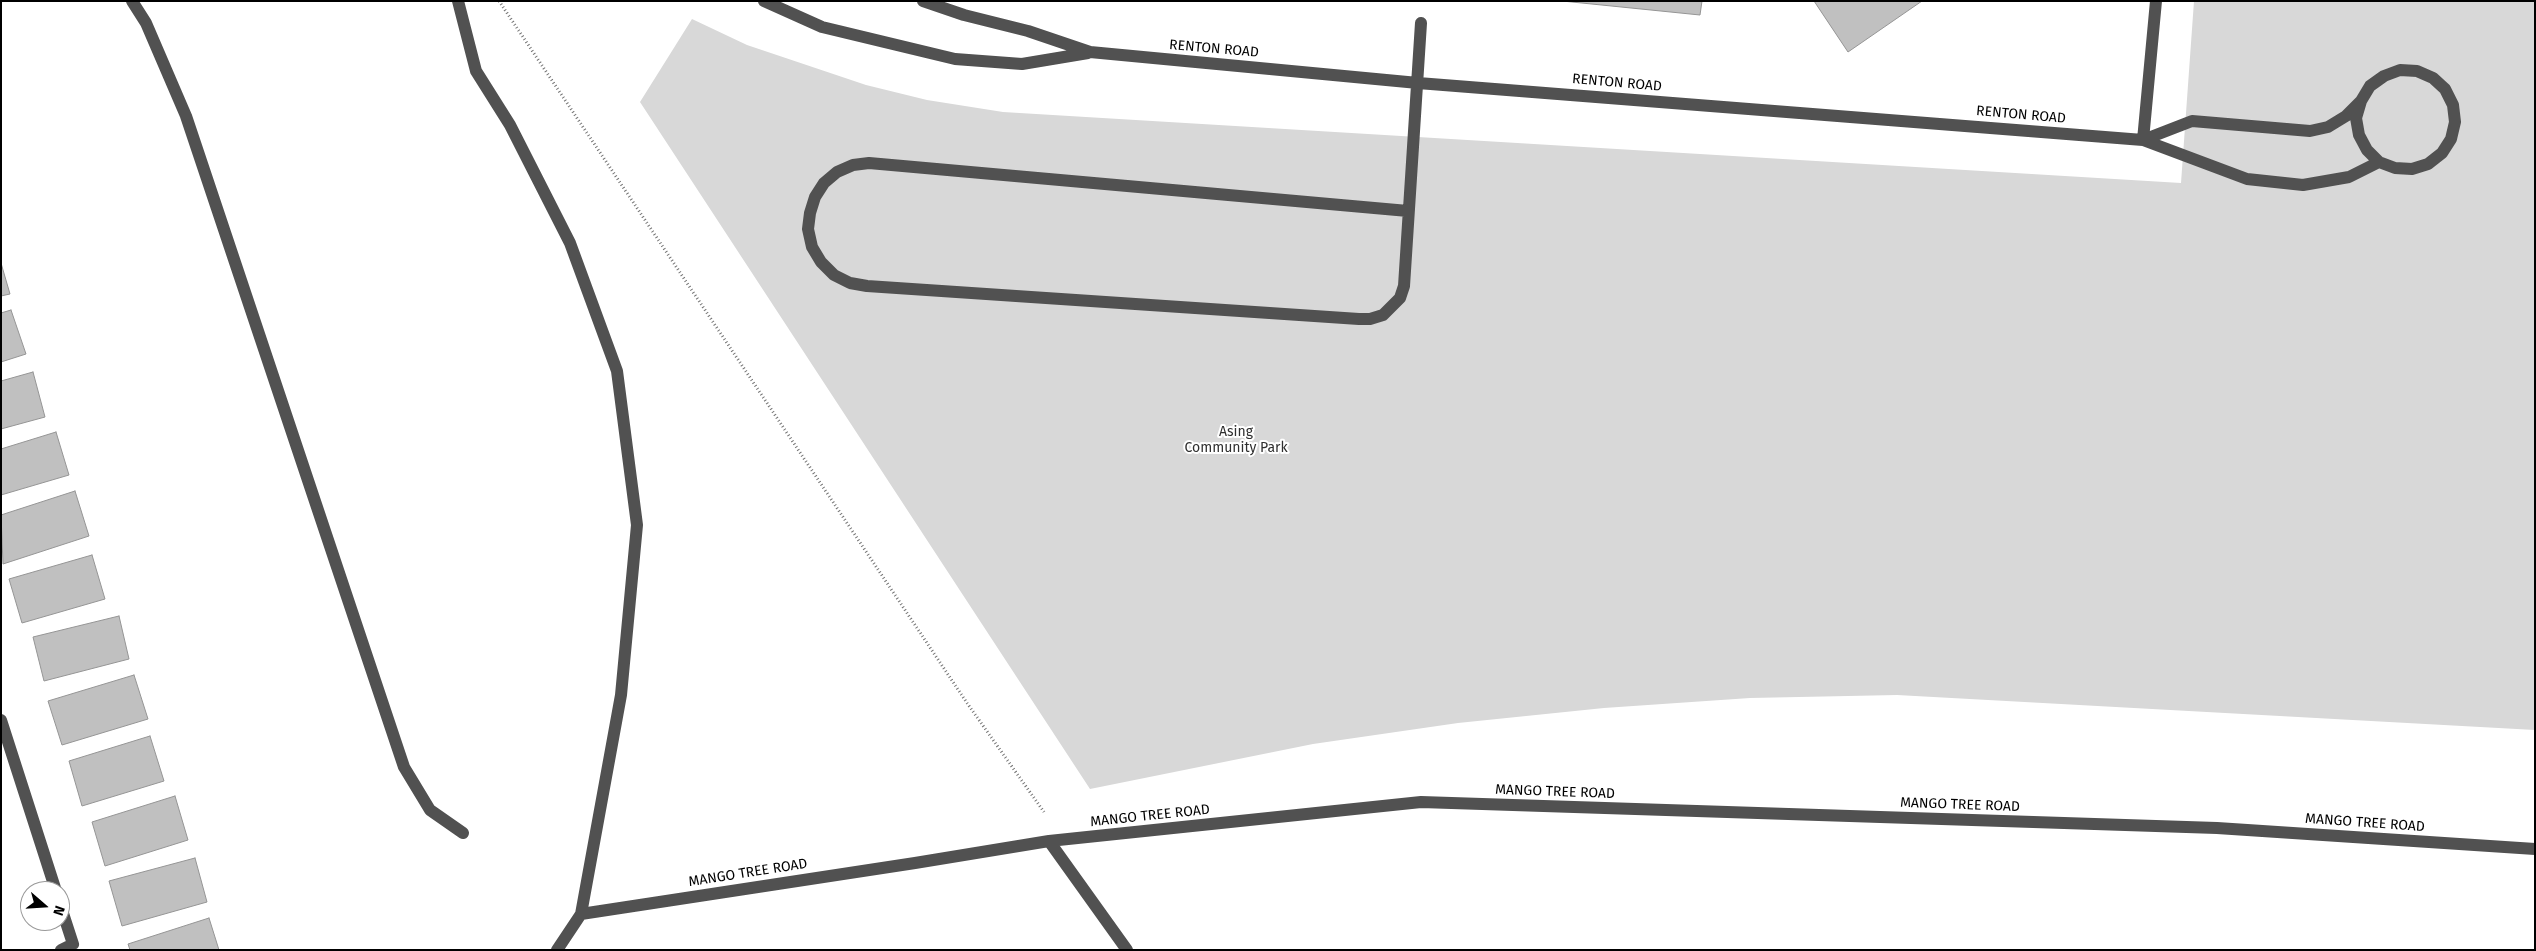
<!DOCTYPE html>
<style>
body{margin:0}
#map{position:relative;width:2536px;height:951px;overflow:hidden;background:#fff;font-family:"Fira Sans",sans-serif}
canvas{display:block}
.frame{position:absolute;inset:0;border:2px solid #000;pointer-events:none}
.north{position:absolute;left:20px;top:881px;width:50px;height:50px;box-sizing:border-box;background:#fff;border:1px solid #999;border-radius:50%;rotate:109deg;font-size:14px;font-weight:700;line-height:20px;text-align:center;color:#000}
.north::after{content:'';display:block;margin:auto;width:18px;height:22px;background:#000;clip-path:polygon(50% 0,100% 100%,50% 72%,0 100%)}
</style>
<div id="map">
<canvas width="2536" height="951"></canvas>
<div class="frame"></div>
<div class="north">N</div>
</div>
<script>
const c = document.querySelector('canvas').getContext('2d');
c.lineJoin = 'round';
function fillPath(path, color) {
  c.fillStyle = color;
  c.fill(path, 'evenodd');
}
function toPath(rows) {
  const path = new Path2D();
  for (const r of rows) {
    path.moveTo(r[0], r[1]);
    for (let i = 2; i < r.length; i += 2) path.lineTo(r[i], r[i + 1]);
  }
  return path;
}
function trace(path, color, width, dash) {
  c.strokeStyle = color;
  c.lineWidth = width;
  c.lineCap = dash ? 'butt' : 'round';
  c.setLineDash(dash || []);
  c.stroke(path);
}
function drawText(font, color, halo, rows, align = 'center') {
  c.font = font + ' "Fira Sans",sans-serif';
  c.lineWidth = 4;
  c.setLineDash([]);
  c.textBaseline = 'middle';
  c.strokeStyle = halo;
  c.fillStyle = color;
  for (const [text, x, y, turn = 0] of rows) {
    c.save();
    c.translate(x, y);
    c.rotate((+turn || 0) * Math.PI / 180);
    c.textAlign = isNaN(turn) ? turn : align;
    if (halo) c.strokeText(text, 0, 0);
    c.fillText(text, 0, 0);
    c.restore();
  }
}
const green = toPath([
 [2194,1,2535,1,2535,730,1897,695,1750,698,1604,708,1458,723,1313,744,1090,789,640,102,692,19,747,45,866,85,927,100,1003,112,2181,183]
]);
const building = toPath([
 [1562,1,1702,1,1700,15,1562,1],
 [1814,1,1922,1,1848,52,1814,1],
 [1,263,10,294,1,296,1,263],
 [11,310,26,354,1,362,1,313,11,310],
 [33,372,45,417,1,429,1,381,33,372],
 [56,432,69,475,1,495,1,449,56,432],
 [75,491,89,536,3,564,1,515,75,491],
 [92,555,105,599,22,623,9,579,92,555],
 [119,616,129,659,44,681,33,637,119,616],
 [134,675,148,719,62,745,48,701,134,675],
 [150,736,164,781,82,806,69,761,150,736],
 [175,796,188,840,105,866,92,822,175,796],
 [195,858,207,902,122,926,109,881,195,858],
 [209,918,219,950,130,950,128,944,209,918]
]);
const path = toPath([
 [499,1,967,703,1044,812]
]);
const minor = toPath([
 [132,1,146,23,186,116,404,767,430,810,463,833],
 [458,1,476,71,510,125,570,243,617,371,637,525,621,695,581,914,557,950],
 [764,1,822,27,955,59,1022,64,1088,53],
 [923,1,964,15,1028,31,1090,52,1418,83,2143,140,2247,179,2303,185,2349,177,2379,162],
 [2143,140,2192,121,2310,131,2328,127,2346,116,2361,101,2370,86,2384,76,2400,70,2417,71,2433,78,2445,89,2453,105,2455,122,2451,139,2442,153,2428,164,2412,169,2395,168,2379,162,2367,150,2359,135,2356,118,2361,101],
 [2143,140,2156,1],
 [1408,211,869,163,853,165,837,172,824,183,815,197,810,213,808,229,812,247,821,262,834,275,850,283,867,286,1359,319,1370,319,1383,315,1400,298,1404,286,1421,23],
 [1,720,56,891],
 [1049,841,1127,950],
 [60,904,73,944,61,950],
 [581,914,915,863,1049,841,1421,802,2217,828,2535,849]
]);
const streetNames = [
 ["RENTON ROAD",1214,49,5],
 ["RENTON ROAD",1617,83,5],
 ["RENTON ROAD",2021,115,5],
 ["MANGO TREE ROAD",1555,792,2],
 ["MANGO TREE ROAD",1960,805,2],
 ["MANGO TREE ROAD",1150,816,-6],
 ["MANGO TREE ROAD",2365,823,4],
 ["MANGO TREE ROAD",748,873,-9]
];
const parkNames = [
 ["Asing",1236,432],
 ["Community Park",1236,448]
];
fillPath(green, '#d8d8d8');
fillPath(building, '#c0c0c0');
trace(building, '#959595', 1);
trace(path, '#737373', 3, [1, 2.5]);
trace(minor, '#515151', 12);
drawText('14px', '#000', '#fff', streetNames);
drawText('14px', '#2f2f2f', '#fff', parkNames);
</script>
